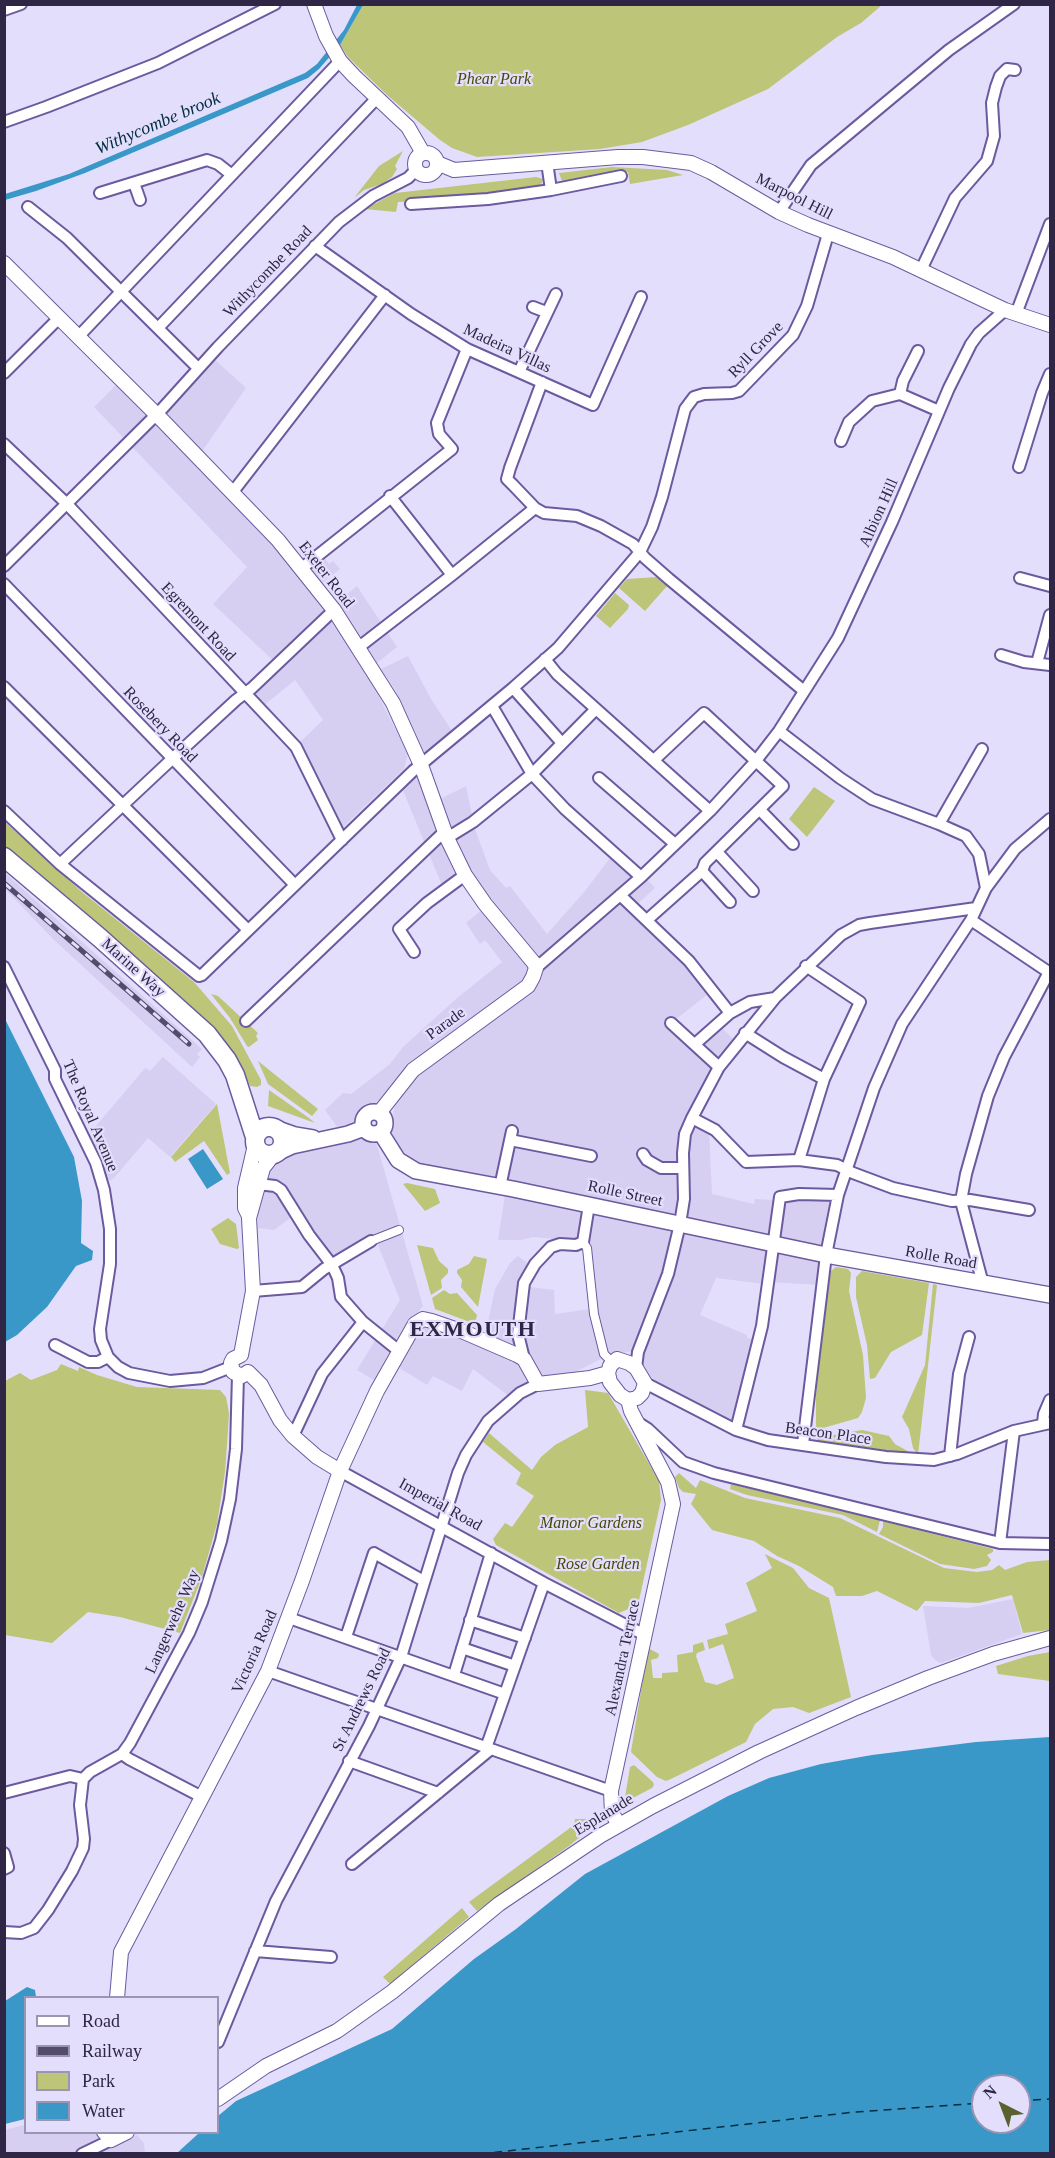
<!DOCTYPE html>
<style>
body{margin:0}
#map{position:relative;width:1055px;height:2158px;overflow:hidden;background:#e4defd;font-family:"Times New Roman",serif}
canvas{display:block}
.frame{position:absolute;inset:0;border:6px solid #2e2644;pointer-events:none}
.legend{position:absolute;left:24px;top:1996px;width:195px;height:138px;box-sizing:border-box;background:#e4defd;border:2px solid #9b94b3;margin:0;padding:8px 10px;list-style:none;font-size:18px;color:#2e2644}
.legend li{display:flex;align-items:center;gap:12px;height:30px}
.legend b{width:30px;border:2px solid #9b94b3}
.north{position:absolute;left:971px;top:2074px;width:60px;height:60px;box-sizing:border-box;background:#e4defd;border:2px solid #9b94b3;border-radius:50%;rotate:318deg;font-size:16px;font-weight:700;line-height:24px;text-align:center;color:#2e2644}
.north::after{content:'';display:block;margin:auto;width:21px;height:27px;background:#5b602e;clip-path:polygon(50% 0,100% 100%,50% 72%,0 100%)}
</style>
<div id="map">
<canvas width="1055" height="2158"></canvas>
<div class="frame"></div>
<ul class="legend">
<li><b style="height:8px;background:#fff"></b>Road</li>
<li><b style="height:8px;background:#534c6a"></b>Railway</li>
<li><b style="height:16px;background:#bcc578"></b>Park</li>
<li><b style="height:16px;background:#3998c7"></b>Water</li>
</ul>
<div class="north">N</div>
</div>
<script>
const c = document.querySelector('canvas').getContext('2d');
c.lineJoin = 'round';
function fillPath(path, color) {
  c.fillStyle = color;
  c.fill(path, 'evenodd');
}
function toPath(rows) {
  const path = new Path2D();
  for (const r of rows) {
    if (r.length === 3) {
      path.moveTo(r[0] + r[2], r[1]);
      path.arc(r[0], r[1], r[2], 0, 2 * Math.PI);
      continue;
    }
    path.moveTo(r[0], r[1]);
    for (let i = 2; i < r.length; i += 2) path.lineTo(r[i], r[i + 1]);
  }
  return path;
}
function trace(path, color, width, dash) {
  c.strokeStyle = color;
  c.lineWidth = width;
  c.lineCap = dash ? 'butt' : 'round';
  c.setLineDash(dash || []);
  c.stroke(path);
}
function drawText(font, color, halo, rows, align = 'center') {
  c.font = font + ' "Times New Roman",serif';
  c.lineWidth = 4.5;
  c.setLineDash([]);
  c.textBaseline = 'middle';
  c.strokeStyle = halo;
  c.fillStyle = color;
  for (const [text, x, y, turn = 0] of rows) {
    c.save();
    c.translate(x, y);
    c.rotate((+turn || 0) * Math.PI / 180);
    c.textAlign = isNaN(turn) ? turn : align;
    if (halo) c.strokeText(text, 0, 0);
    c.fillText(text, 0, 0);
    c.restore();
  }
}
const built = toPath([
 [212,357,246,388,194,463,298,572,322,555,329,564,333,561,340,569,321,584,336,603,357,586,397,647,377,663,369,677,408,754,404,769,343,827,301,741,323,720,295,680,262,707,250,694,279,666,213,604,247,567,94,407,117,384,156,423],
 [408,656,431,699,454,734,424,758,396,691,381,669],
 [419,772,430,804,466,786,475,829,490,870,506,888,510,886,547,934,585,891,616,850,640,872,526,981,406,1071,383,1097,361,1113,356,1122,347,1127,338,1128,325,1110,343,1093,351,1094,390,1064,403,1047,457,998,502,962,485,940,480,944,466,923,483,909,462,876,443,888,402,788],
 [5,873,202,1049,197,1054,200,1057,192,1067,54,940,5,889],
 [645,877,655,888,632,909,712,991,675,1020,699,1042,719,1025,735,1041,681,1137,682,1190,676,1220,406,1161,395,1147,391,1128,395,1104,413,1074,537,974],
 [163,1057,216,1104,170,1157,148,1138,114,1178,109,1181,90,1133,145,1068,150,1071],
 [692,1123,709,1129,712,1194,754,1204,755,1199,775,1200,833,1196,825,1250,686,1220,688,1137],
 [361,1135,375,1138,423,1306,413,1318,377,1382,357,1370,400,1300,375,1238,332,1260,298,1212,274,1230,258,1228,257,1213,264,1174,279,1155],
 [506,1189,676,1227,666,1272,635,1351,611,1354,569,1375,528,1381,509,1396,473,1369,462,1391,433,1376,427,1385,396,1366,412,1338,424,1323,483,1345,495,1289,510,1263,518,1256,530,1265,522,1286,554,1290,555,1314,590,1309,587,1242,533,1237,521,1240,498,1240],
 [682,1228,822,1259,820,1285,768,1282,765,1284,716,1278,700,1315,747,1335,747,1338,755,1339,732,1422,680,1393,679,1396,665,1388,645,1372,642,1366,641,1359],
 [1013,1599,1022,1634,941,1663,935,1660,931,1655,923,1606,968,1608],
 [25,2125,26,2132,99,2133,99,2138,105,2148,137,2135,144,2143,145,2153,5,2153,4,2130]
]);
const green = toPath([
 [363,5,882,5,861,23,837,37,768,89,688,125,642,142,600,149,477,157,452,148,440,140,387,95,348,57,340,45],
 [403,151,395,166,397,169,392,177,382,184,364,190,354,198,379,166],
 [612,167,667,170,683,175,630,184,628,172,562,181,559,173],
 [536,177,543,179,540,188,492,196,398,202,396,212,365,209,395,193],
 [657,577,667,586,645,611,619,588,627,579],
 [615,593,629,605,628,609,610,628,596,616],
 [814,787,835,801,807,837,789,819],
 [4,821,82,892,194,982,232,1026,261,1080,261,1085,257,1087,250,1086,238,1060,5,850],
 [211,994,218,996,258,1033,256,1036,258,1040,249,1047,247,1046,230,1018],
 [258,1061,318,1109,312,1116,268,1084],
 [269,1090,309,1118,315,1123,268,1106],
 [217,1104,230,1173,227,1175,204,1141,175,1162,171,1157],
 [407,1183,435,1189,440,1203,425,1211,403,1184],
 [228,1218,236,1224,239,1248,237,1249,220,1244,211,1229],
 [417,1245,433,1248,439,1261,448,1269,448,1273,441,1280,442,1288,431,1295],
 [474,1256,487,1259,478,1307,461,1287,462,1280,457,1273,457,1270,469,1264],
 [836,1267,848,1269,851,1273,849,1291,863,1355,866,1398,862,1412,858,1418,816,1430,816,1396,823,1322,831,1271],
 [862,1271,929,1283,922,1335,891,1352,875,1378,870,1379,867,1345,856,1297,856,1277],
 [933,1284,937,1285,918,1455,913,1448,909,1429,902,1417,925,1365],
 [444,1290,450,1294,457,1293,477,1315,475,1324,435,1309,432,1298],
 [61,1364,78,1371,79,1367,97,1375,137,1387,220,1390,226,1397,229,1413,228,1430,225,1472,217,1524,202,1577,180,1633,120,1617,88,1612,52,1643,5,1635,5,1381,20,1373,31,1380,57,1370],
 [585,1390,608,1393,659,1481,661,1500,638,1605,619,1613,496,1545,493,1539,505,1523,512,1527,534,1496,516,1484,521,1473,483,1442,489,1433,532,1470,541,1457,555,1445,588,1427],
 [862,1430,889,1436,895,1444,913,1454,911,1455,819,1443,817,1438],
 [679,1473,696,1488,700,1480,745,1498,840,1518,944,1568,977,1572,992,1570,999,1565,1005,1570,1027,1562,1050,1560,1050,1630,1023,1633,1012,1595,979,1603,925,1601,917,1611,877,1591,862,1596,836,1596,833,1587,799,1566,777,1556,754,1541,712,1530,691,1504,696,1494,683,1492,679,1488,675,1477],
 [731,1484,880,1520,877,1532,843,1515,747,1495,730,1489],
 [883,1521,989,1548,993,1549,993,1552,987,1555,991,1560,987,1566,974,1569,940,1564,879,1534,883,1527],
 [765,1554,793,1568,809,1588,829,1598,851,1697,809,1713,793,1707,773,1709,755,1724,746,1742,671,1779,666,1781,657,1777,631,1752,648,1648,659,1654,658,1658,651,1660,653,1678,662,1678,662,1673,678,1672,677,1655,693,1652,693,1645,703,1642,705,1650,697,1653,696,1656,705,1682,717,1685,734,1678,723,1644,709,1649,707,1640,728,1634,725,1624,757,1611,746,1583,772,1568],
 [1050,1652,1050,1681,998,1674,996,1666,1028,1656],
 [634,1765,653,1782,654,1785,652,1788,629,1800,625,1797,630,1767],
 [575,1819,593,1819,587,1831,569,1846,477,1911,469,1902,574,1825],
 [462,1908,469,1917,390,1984,383,1977]
]);
const water = toPath([
 [357,5,363,5,340,45,319,69,308,78,85,173,36,191,5,200,5,194,69,174,305,73,317,64,344,30],
 [5,1019,74,1157,82,1201,81,1243,93,1251,92,1260,76,1266,47,1307,17,1335,5,1342],
 [203,1149,223,1179,207,1189,188,1159],
 [1050,1737,1050,2153,177,2153,199,2133,218,2132,218,2116,236,2101,392,2029,474,1959,516,1929,585,1874,728,1796,769,1778,821,1764,872,1755,976,1742],
 [983,2086,1019,2086,1019,2122,983,2122],
 [27,1987,35,1990,36,1997,26,1998,25,2119,5,2124,5,2001]
]);
const ferry = toPath([
 [1019,2101,1050,2099],
 [480,2154,855,2112,983,2103]
]);
const pedestrian = toPath([
 [371,1241,399,1230],
 [583,1242,587,1248,594,1314,604,1354,612,1362]
]);
const minor = toPath([
 [4,10,21,4],
 [4,122,46,107,158,63,275,4],
 [547,162,551,190],
 [134,183,140,200],
 [100,193,207,160,218,164,232,175],
 [411,204,488,199,551,190,621,176],
 [28,207,67,238,198,368],
 [779,212,811,165,949,50,1014,4],
 [315,246,411,314,467,349,593,405,641,297],
 [921,270,955,198,987,161,994,136,992,103,996,87,1000,76,1007,69,1015,70],
 [533,307,546,312],
 [1016,314,1050,224],
 [158,328,377,98],
 [78,337,340,61],
 [519,372,556,294],
 [4,373,59,318],
 [542,382,510,468,507,479,513,485,535,508,544,513,577,516,601,526,633,544,645,558,669,579,804,691],
 [900,394,903,381,918,351],
 [841,441,849,422,872,401,900,394,939,411],
 [4,444,66,503,296,747,342,840],
 [1019,467,1042,393,1050,374],
 [232,493,385,295],
 [390,496,452,575],
 [4,566,162,409,218,347,339,222,373,196,408,178,417,169],
 [302,568,452,449,439,434,437,423,467,349],
 [1020,578,1050,586],
 [4,584,295,885],
 [359,647,452,575,535,508],
 [1001,655,1024,662,1050,665],
 [545,659,557,674,710,811],
 [1037,663,1050,615],
 [4,687,248,930],
 [513,688,562,743],
 [492,706,532,774,565,809,641,877],
 [779,731,840,778,872,799,939,824,966,836,979,854,986,888],
 [599,778,675,844],
 [760,810,793,844],
 [4,811,60,864,199,976,202,975,413,771,513,688,558,648,640,552,652,527,662,497,685,409,694,397,704,394,732,393,739,391,793,335,807,306,828,234],
 [939,824,982,749],
 [447,838,473,822,532,774,596,709],
 [717,852,753,891],
 [60,864,172,759,236,700,252,688,334,610],
 [702,871,730,902],
 [620,895,689,961,730,1013,750,1002,775,998],
 [647,920,702,871,705,863,783,786,704,713,654,760],
 [971,920,1050,973],
 [414,952,399,929,427,903,465,875],
 [4,967,55,1070,55,1079,96,1163,104,1190,110,1229,110,1264,100,1329,101,1340,108,1357,118,1367,129,1373,170,1381,203,1378,231,1367],
 [536,968,641,877,710,811,755,762,779,731,838,638,892,522,949,388,971,344,979,333,1005,310],
 [246,1021,445,831],
 [671,1023,719,1067],
 [745,1033,783,1057,824,1079],
 [695,1044,730,1013],
 [692,1118,715,1130,746,1162,799,1160,837,1165,853,1173,893,1188,952,1201,970,1200,1029,1210],
 [510,1140,591,1156],
 [643,1154,647,1160,661,1168,683,1168],
 [799,1160,824,1079,860,1002,806,966],
 [258,1184,275,1186,281,1190,309,1235,332,1265,338,1278,341,1297,363,1322,399,1351],
 [500,1187,512,1131],
 [983,1284,961,1201,966,1174,988,1096,1004,1057,1049,972],
 [253,1291,302,1287,324,1269,371,1241],
 [55,1345,88,1362,98,1362,108,1357],
 [524,1359,518,1334,524,1283,535,1264,551,1247,560,1244,576,1245,583,1242,589,1205],
 [636,1368,638,1352,668,1274,680,1224,684,1199,683,1153,685,1134,692,1118,719,1067,775,998,841,935,859,925,870,923,976,908],
 [645,1383,736,1430,768,1440,886,1457,934,1460,957,1454,1014,1431,1050,1423],
 [637,1422,648,1429,683,1462,714,1473,1000,1543,1050,1544],
 [1043,1423,1044,1414,1050,1400],
 [736,1430,762,1326,780,1197,799,1194,838,1195],
 [293,1436,322,1374,363,1322],
 [803,1444,826,1255,838,1195,874,1088,902,1024,971,920,986,888,1015,849,1050,819],
 [950,1456,959,1374,969,1337],
 [340,1471,544,1583,645,1635],
 [1000,1543,1014,1431],
 [289,1618,505,1694],
 [470,1620,525,1638],
 [346,1637,374,1553,424,1581],
 [462,1648,515,1666],
 [268,1671,611,1791],
 [454,1675,491,1553],
 [486,1748,544,1583],
 [122,1754,129,1759,202,1797],
 [349,1761,438,1793],
 [83,1779,90,1772,122,1754,130,1743,189,1633,202,1602,221,1541,230,1499,236,1449,238,1375],
 [4,1793,70,1776,83,1779],
 [4,1853,8,1867,4,1869],
 [352,1864,491,1749],
 [4,1932,21,1933,34,1928,48,1910,72,1871,83,1848,84,1839,80,1805,83,1779],
 [255,1951,331,1957],
 [218,2042,276,1901,369,1726,401,1657,458,1473,466,1455,488,1421,520,1393,538,1384],
 [82,2154,111,2140]
]);
const tertiary = toPath([
 [314,4,326,36,340,61,354,76,408,127,423,153],
 [426,164,11],
 [437,163,454,170,618,157,643,157,691,163,711,172,779,212,808,225,893,257,1005,310,1050,325],
 [4,263,163,421,278,540,334,610,393,703,421,765,447,838,465,875,485,904,534,963,536,968,533,977,528,986,413,1070,379,1113],
 [249,1216,245,1208,245,1188,255,1145],
 [241,1355,253,1291,249,1218,263,1168,274,1154],
 [241,1355,233,1359,231,1363,233,1372,242,1376,248,1372],
 [617,1359,629,1363,636,1368,645,1383,642,1393,637,1398,628,1400,620,1395,610,1382,608,1373,610,1366,617,1359],
 [248,1372,261,1385,280,1420,293,1436,317,1457,340,1471],
 [619,1825,612,1813,611,1791,673,1504,668,1482,631,1411,628,1400],
 [117,1998,121,1952,268,1671,302,1581,340,1471,377,1391,415,1324,423,1319,432,1321,464,1332,517,1355,524,1359,538,1384,590,1378,608,1373],
 [218,2099,266,2066,337,2031,392,1992,499,1904,600,1836,653,1806,759,1752,856,1708,928,1678,993,1654,1050,1638],
 [104,2132,111,2140,127,2132]
]);
const secondary = toPath([
 [374,1123,11],
 [278,1129,295,1135,313,1138],
 [381,1133,398,1160,416,1171,513,1189,826,1255,1050,1295],
 [279,1152,292,1146,348,1134,364,1128]
]);
const trunk = toPath([
 [4,857,100,938,207,1034,227,1060,235,1075,255,1137],
 [269,1141,14]
]);
const rail = toPath([
 [4,883,189,1044]
]);
const parkNames = [
 ["Phear Park",494,80],
 ["Manor Gardens",591,1524],
 ["Rose Garden",598,1565]
];
const streetNames = [
 ["Marpool Hill",794,197,27],
 ["Withycombe Road",268,272,-46],
 ["Madeira Villas",507,349,25],
 ["Ryll Grove",756,350,-46],
 ["Albion Hill",879,513,-66],
 ["Exeter Road",326,575,52],
 ["Egremont Road",198,622,47],
 ["Rosebery Road",160,725,46],
 ["Marine Way",133,968,42],
 ["Parade",446,1024,-36],
 ["The Royal Avenue",90,1116,67],
 ["Rolle Street",625,1194,12],
 ["Rolle Road",941,1258,10],
 ["Beacon Place",828,1434,8],
 ["Imperial Road",440,1505,29],
 ["Langerwehe Way",173,1622,-66],
 ["Victoria Road",255,1652,-66],
 ["Alexandra Terrace",623,1658,-78],
 ["St Andrews Road",362,1700,-64],
 ["Esplanade",604,1815,-31]
];
const waterNames = [
 ["Withycombe brook",158,124,-23]
];
const districtNames = [
 ["EXMOUTH",473,1330]
];
fillPath(built, '#d6cff2');
fillPath(green, '#bcc578');
fillPath(water, '#3998c7');
trace(ferry, '#032d41', 1.5, [8, 6]);
trace(pedestrian, '#6c5a9f', 10);
trace(minor, '#6c5a9f', 14);
trace(tertiary, '#6c5a9f', 16);
trace(secondary, '#6c5a9f', 18);
trace(trunk, '#6c5a9f', 21);
trace(pedestrian, '#fff', 8);
trace(minor, '#fff', 10);
trace(tertiary, '#fff', 14);
trace(secondary, '#fff', 15);
trace(trunk, '#fff', 18);
trace(rail, '#534c6a', 5);
trace(rail, '#e4defd', 3, [9]);
drawText('italic 16px', '#454a04', '#e4defd', parkNames);
drawText('16px', '#2e2644', '#e4defd', streetNames);
drawText('italic 18px', '#032d41', '#e4defd', waterNames);
c.letterSpacing = '1.5px';
drawText('bold 22px', '#2e2644', '#e4defd', districtNames);
c.letterSpacing = '0px';
</script>
